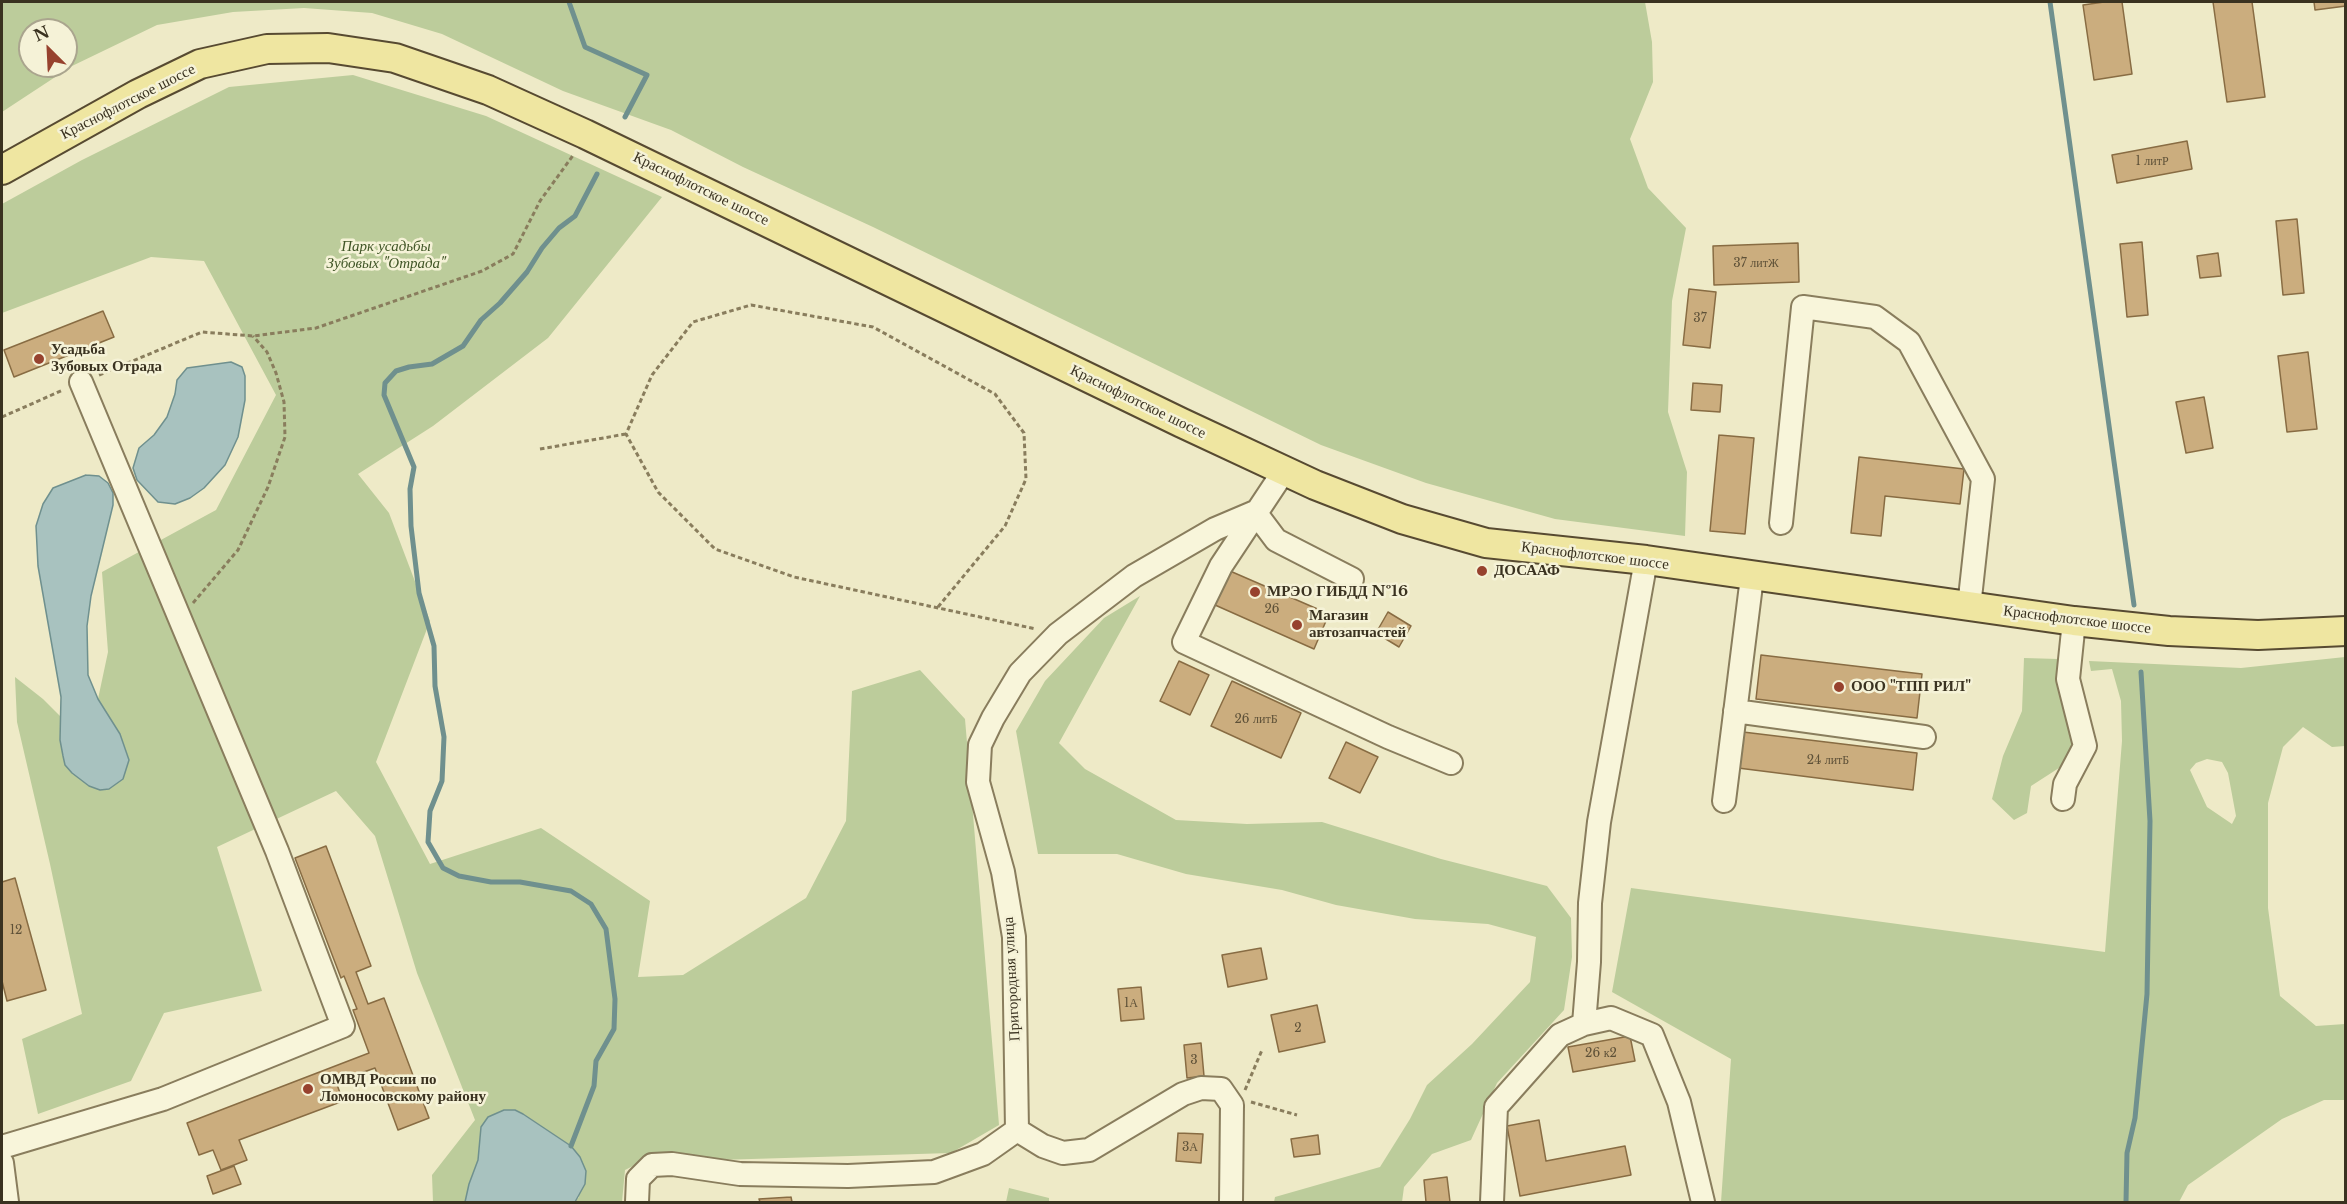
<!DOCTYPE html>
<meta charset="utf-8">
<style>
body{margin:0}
#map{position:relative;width:2347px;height:1204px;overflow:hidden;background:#eeeac7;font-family:"Libre Baskerville",serif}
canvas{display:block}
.frame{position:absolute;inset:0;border:3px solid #3a3220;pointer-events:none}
.north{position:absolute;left:18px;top:18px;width:60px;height:60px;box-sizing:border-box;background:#f5f2d7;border:2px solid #aaa58e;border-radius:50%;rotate:336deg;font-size:16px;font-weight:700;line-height:24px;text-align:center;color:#3a3220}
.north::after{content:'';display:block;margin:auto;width:21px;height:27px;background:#97422e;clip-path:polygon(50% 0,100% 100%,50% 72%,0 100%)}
</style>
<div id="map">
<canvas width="2347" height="1204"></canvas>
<div class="frame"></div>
<div class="north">N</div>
</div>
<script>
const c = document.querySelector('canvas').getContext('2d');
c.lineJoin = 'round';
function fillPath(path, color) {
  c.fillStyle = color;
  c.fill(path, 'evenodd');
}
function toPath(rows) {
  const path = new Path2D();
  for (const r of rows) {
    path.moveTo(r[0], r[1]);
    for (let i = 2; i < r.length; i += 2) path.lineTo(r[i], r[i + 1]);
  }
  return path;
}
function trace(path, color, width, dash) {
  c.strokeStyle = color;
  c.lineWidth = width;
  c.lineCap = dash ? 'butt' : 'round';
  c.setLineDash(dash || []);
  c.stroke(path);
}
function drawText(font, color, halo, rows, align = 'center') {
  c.font = font + ' "Libre Baskerville",serif';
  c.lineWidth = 5;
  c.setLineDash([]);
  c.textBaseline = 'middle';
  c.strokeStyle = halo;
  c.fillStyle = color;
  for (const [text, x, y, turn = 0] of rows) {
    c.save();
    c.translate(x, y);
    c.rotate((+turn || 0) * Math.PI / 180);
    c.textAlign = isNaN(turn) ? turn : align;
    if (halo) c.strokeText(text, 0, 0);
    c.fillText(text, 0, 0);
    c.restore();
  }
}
const green = toPath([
 [2,2,1645,2,1652,42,1653,82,1630,139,1648,188,1686,228,1672,301,1668,412,1687,472,1685,536,1555,519,1426,483,1321,445,873,227,743,167,671,130,563,91,442,34,372,13,304,8,233,12,157,25,72,66,2,112],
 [30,30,66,30,66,66,30,66],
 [353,75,486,116,662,197,548,338,433,426,358,474,389,513,430,621,376,762,430,864,541,828,650,901,638,977,683,975,806,898,846,821,852,691,920,670,965,719,999,1125,951,1153,718,1160,651,1157,625,1170,622,1202,575,1202,579,1197,571,1146,523,1114,481,1127,478,1160,469,1184,465,1202,433,1202,432,1175,475,1120,417,973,375,836,336,791,217,847,262,991,164,1013,131,1081,38,1114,22,1039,82,1014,50,864,17,722,15,677,43,699,62,718,60,740,123,779,129,759,120,734,98,699,108,652,102,572,216,510,276,395,204,261,151,257,2,313,2,204,82,160,229,87],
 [1140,596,1059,743,1085,769,1176,820,1247,824,1322,822,1441,859,1547,886,1571,918,1572,957,1564,1010,1497,1083,1471,1140,1432,1154,1404,1187,1402,1202,1274,1202,1275,1197,1380,1167,1410,1119,1427,1085,1472,1044,1530,982,1536,937,1488,924,1415,919,1336,905,1282,890,1186,874,1117,854,1038,854,1016,731,1045,681,1104,618],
 [2345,657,2345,746,2332,747,2303,727,2283,747,2268,803,2268,908,2280,996,2316,1026,2345,1024,2345,1100,2324,1100,2282,1119,2188,1185,2179,1202,1721,1202,1731,1059,1612,992,1631,888,2105,952,2122,741,2121,701,2112,669,2091,671,2089,661,2241,668],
 [2207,759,2222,762,2228,773,2236,816,2232,824,2207,807,2190,770,2196,763],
 [2024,658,2058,659,2076,757,2031,786,2027,813,2014,820,1992,799,2003,756,2022,711],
 [1009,1188,1049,1198,1049,1202,1006,1202]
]);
const water = toPath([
 [231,362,242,367,245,376,245,400,238,437,225,465,204,488,190,498,175,504,158,502,137,480,133,468,139,448,154,435,167,417,175,394,177,380,187,368,231,362],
 [86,475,99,476,108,483,113,493,113,505,91,596,87,626,88,675,98,699,120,734,129,760,123,779,109,789,100,790,89,786,72,773,65,765,63,756,60,740,61,697,38,566,36,526,43,504,53,488,86,475],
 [504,1110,515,1110,523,1114,571,1146,580,1157,586,1171,585,1184,575,1202,465,1202,469,1184,478,1160,481,1127,488,1117,504,1110]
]);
const stream = toPath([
 [569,2,585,47,647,75,625,117],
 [2050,2,2134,605],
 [571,1146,594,1086,596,1061,614,1029,615,999,606,929,591,904,571,891,520,882,491,882,459,876,443,868,428,842,430,811,442,781,444,737,435,686,434,646,419,593,411,526,410,489,414,467,384,395,385,383,396,371,409,367,432,364,463,346,481,320,500,303,527,272,542,248,559,228,575,216,597,174],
 [2126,1202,2127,1153,2135,1118,2147,994,2150,821,2141,672]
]);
const building = toPath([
 [2104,2,2122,2,2132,74,2094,80,2083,5,2104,2],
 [2213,2,2252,2,2265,97,2227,102,2213,2],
 [2314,2,2346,2,2346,6,2315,10,2314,2],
 [2187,141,2192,169,2117,183,2112,155,2187,141],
 [2297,219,2304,293,2283,295,2276,221,2297,219],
 [2142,242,2148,315,2127,317,2120,244,2142,242],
 [1798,243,1799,282,1714,285,1713,246,1798,243],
 [2218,253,2221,276,2200,278,2197,256,2218,253],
 [1689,289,1716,292,1710,348,1683,345,1689,289],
 [103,311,114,337,14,377,4,350,103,311],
 [2308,352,2317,429,2287,432,2278,356,2308,352],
 [1693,383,1722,385,1720,412,1691,410,1693,383],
 [2204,397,2213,448,2186,453,2176,402,2204,397],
 [1719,435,1754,438,1745,534,1710,531,1719,435],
 [1859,457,1964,469,1960,504,1885,496,1881,536,1851,533,1859,457],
 [1230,571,1329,614,1314,649,1215,605,1230,571],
 [1388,612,1411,626,1399,647,1376,633,1388,612],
 [1761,655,1922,674,1917,718,1756,699,1761,655],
 [1179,661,1209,675,1190,715,1160,701,1179,661],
 [1232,681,1301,713,1281,758,1211,726,1232,681],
 [1743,732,1917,753,1913,790,1738,768,1743,732],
 [1346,742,1378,757,1360,793,1329,778,1346,742],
 [326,846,371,966,356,972,368,1004,384,998,429,1118,398,1130,375,1068,336,1082,343,1101,239,1140,247,1160,221,1170,213,1150,199,1155,187,1123,369,1053,353,1010,357,1009,344,976,341,978,295,858,326,846],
 [15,878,46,990,7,1001,2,981,2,882,15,878],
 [1261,948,1267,979,1228,987,1222,955,1261,948],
 [1141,987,1144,1019,1121,1021,1118,989,1141,987],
 [1317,1005,1325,1042,1279,1052,1271,1015,1317,1005],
 [1630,1036,1635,1061,1573,1072,1568,1047,1630,1036],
 [1201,1043,1204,1076,1187,1078,1184,1045,1201,1043],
 [1539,1120,1546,1161,1625,1146,1631,1175,1520,1196,1507,1126,1539,1120],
 [1178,1133,1203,1134,1201,1163,1176,1161,1178,1133],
 [1318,1135,1320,1154,1294,1157,1291,1139,1318,1135],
 [234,1166,241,1184,213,1194,207,1176,234,1166],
 [1447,1177,1450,1202,1426,1202,1424,1180,1447,1177],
 [791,1197,792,1202,760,1202,759,1199,791,1197]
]);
const path = toPath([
 [99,375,202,332,253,336,316,328,482,271,513,254,540,201,574,154],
 [2,417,63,390],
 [540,449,626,434],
 [193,603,238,550,268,487,285,437,284,402,276,373,267,352,253,336],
 [938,607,1005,526,1026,479,1024,433,995,394,873,327,751,305,693,322,652,375,626,434,658,492,715,549,794,577,1036,629],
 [1245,1090,1262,1050],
 [1251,1102,1297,1115]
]);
const minor = toPath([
 [1284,471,1221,566,1184,642,1388,737,1451,763],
 [1255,512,1276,540,1352,579],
 [1781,523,1803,307,1875,317,1909,342,1983,479,1969,607],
 [1735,711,1924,737],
 [2063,799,2065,784,2085,746,2068,679,2074,621],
 [1724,801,1752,577],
 [1584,1024,1589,962,1590,903,1599,822,1646,560],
 [1017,1130,1043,1146,1063,1153,1089,1150,1183,1094,1201,1088,1221,1089,1232,1105,1231,1202],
 [2,1147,163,1099,343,1026,277,851,81,382],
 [2,1163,7,1202],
 [637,1202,638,1179,652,1165,672,1164,740,1174,848,1176,934,1172,983,1154,1017,1130,1014,937,1003,872,978,782,980,745,993,718,1020,673,1058,634,1134,576,1215,529,1255,512],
 [1492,1202,1496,1107,1560,1035,1584,1024,1611,1018,1652,1035,1679,1102,1703,1202]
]);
const major = toPath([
 [2,170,138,94,200,64,267,49,328,48,395,58,488,90,585,134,1182,423,1315,485,1402,519,1486,543,1646,560,2074,621,2169,631,2258,635,2346,631]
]);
const markers = [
 [39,359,6,"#97422e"],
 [1482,571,6,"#97422e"],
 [1255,592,6,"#97422e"],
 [1297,625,6,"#97422e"],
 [1839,687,6,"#97422e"],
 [308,1089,6,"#97422e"]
];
const numberNames = [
 ["1 литР",2152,162],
 ["37 литЖ",1756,264],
 ["37",1700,319],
 ["26",1272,610],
 ["26 литБ",1256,720],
 ["24 литБ",1828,761],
 ["12",16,931],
 ["1А",1131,1004],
 ["2",1298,1029],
 ["26 к2",1601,1054],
 ["3",1194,1061],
 ["3А",1190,1148]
];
const streetNames = [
 ["Краснофлотское шоссе",128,102,-27],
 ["Краснофлотское шоссе",701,189,26],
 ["Краснофлотское шоссе",1138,402,26],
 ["Краснофлотское шоссе",1595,556,7],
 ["Краснофлотское шоссе",2077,620,7],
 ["Пригородная улица",1012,979,-93]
];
const parkNames = [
 ["Парк усадьбы",386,247],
 ["Зубовых \"Отрада\"",386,264]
];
const poiNames = [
 ["Усадьба",51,350],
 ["Зубовых Отрада",51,367],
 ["ДОСААФ",1494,571],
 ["МРЭО ГИБДД №16",1267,592],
 ["Магазин",1309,616],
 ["автозапчастей",1309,633],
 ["ООО \"ТПП РИЛ\"",1851,687],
 ["ОМВД России по",320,1080],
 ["Ломоносовскому району",320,1097]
];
fillPath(green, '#bccc9b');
fillPath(water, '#a8c2bf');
trace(water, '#6f908e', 1.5);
trace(stream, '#6f908e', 5);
fillPath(building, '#cbad7e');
trace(building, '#886c43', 1.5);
trace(minor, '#897d5d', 26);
trace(major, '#574a31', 32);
trace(path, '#897d5d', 3, [4.5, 3]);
trace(minor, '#f8f5da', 22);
trace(major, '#efe6a1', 28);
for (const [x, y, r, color] of markers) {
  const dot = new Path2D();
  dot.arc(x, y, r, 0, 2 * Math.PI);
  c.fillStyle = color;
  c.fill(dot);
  trace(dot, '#f5f2d7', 2);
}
drawText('12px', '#5e5138', null, numberNames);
drawText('15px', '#3a3220', '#f5f2d7', streetNames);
drawText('italic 15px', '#415627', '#f5f2d7', parkNames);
drawText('bold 15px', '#3a3220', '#f5f2d7', poiNames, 'left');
</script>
